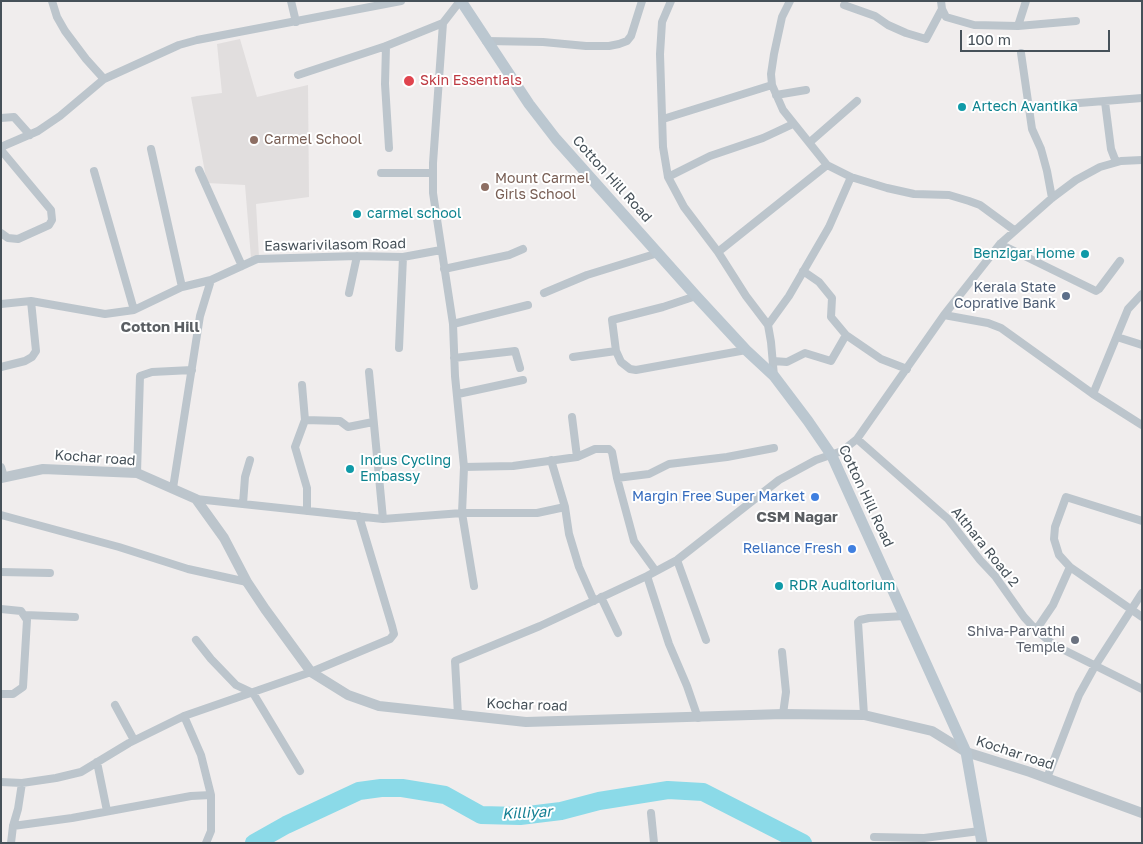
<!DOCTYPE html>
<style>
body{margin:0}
#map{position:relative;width:1143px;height:844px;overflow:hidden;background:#f0eded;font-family:"Golos Text",sans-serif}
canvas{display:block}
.frame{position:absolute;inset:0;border:2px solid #465159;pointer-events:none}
.scale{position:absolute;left:960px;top:30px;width:150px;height:22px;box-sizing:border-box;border:2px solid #465159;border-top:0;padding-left:6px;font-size:15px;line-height:18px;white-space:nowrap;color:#465159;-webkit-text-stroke:4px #fff;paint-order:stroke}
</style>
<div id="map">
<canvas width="1143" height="844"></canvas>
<div class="frame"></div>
<div class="scale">100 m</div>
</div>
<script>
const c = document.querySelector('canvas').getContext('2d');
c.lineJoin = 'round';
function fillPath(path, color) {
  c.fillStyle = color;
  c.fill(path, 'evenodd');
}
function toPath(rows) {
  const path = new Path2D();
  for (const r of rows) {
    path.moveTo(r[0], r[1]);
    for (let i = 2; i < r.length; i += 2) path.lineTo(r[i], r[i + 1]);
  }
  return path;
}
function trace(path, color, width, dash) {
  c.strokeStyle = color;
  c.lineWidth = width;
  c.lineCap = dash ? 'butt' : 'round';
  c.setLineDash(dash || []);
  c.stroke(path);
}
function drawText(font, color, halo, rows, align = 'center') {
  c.font = font + ' "Golos Text",sans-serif';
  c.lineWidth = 4;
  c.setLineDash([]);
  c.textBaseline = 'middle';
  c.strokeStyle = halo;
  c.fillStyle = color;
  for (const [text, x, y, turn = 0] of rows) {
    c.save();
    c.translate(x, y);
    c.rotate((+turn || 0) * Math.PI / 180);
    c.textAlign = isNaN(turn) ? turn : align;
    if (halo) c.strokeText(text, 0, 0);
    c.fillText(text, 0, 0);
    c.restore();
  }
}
const education = toPath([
 [240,39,257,97,308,85,309,197,256,204,259,257,251,258,245,185,207,183,191,97,222,93,217,44]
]);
const river = toPath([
 [254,843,286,825,359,791,381,788,402,788,445,795,481,815,520,816,561,811,599,801,668,790,703,792,803,843]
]);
const minor = toPath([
 [52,1,57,17,65,31,86,59,104,79],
 [291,1,296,22],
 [671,1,662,22,660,54,663,147,668,177,684,207,718,252,746,296,768,325,771,342,774,376],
 [941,1,942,9,946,17,974,25,1018,26,1026,1],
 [844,5,875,16,888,25,906,33,926,39,942,9],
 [1018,26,1076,21],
 [486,41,543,42,586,46,609,46,619,44,627,41,631,36,642,1],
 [386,46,385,84,389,148],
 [1021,53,1032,129,1041,149,1047,171,1052,198],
 [298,75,386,46,443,23],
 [772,85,771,74,774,54,782,17,790,1],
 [776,95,806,90],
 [1105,102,1111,149,1116,162],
 [1029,107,1142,98],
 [1,118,14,117,30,135],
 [663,119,772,85,783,110,827,165,851,177,887,188,914,194,949,195,969,201,980,205,1014,230],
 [810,142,857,101],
 [1,147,38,131,60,116,104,79,179,45,197,40,401,1],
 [151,149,182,287],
 [1,150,51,210,52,220,49,225,18,239,8,238,1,233],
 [199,170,242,266],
 [94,171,134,310],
 [381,173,433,173],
 [668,177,710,156,763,138,793,124],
 [1000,244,1096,291,1099,289,1120,261],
 [718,252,827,165],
 [444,269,509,255,523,249],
 [803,271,819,282,832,298,831,317,846,335,881,359,907,369],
 [349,293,357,256],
 [544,293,587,275,658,253],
 [1,304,31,301,105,314,134,310,182,287,211,280,257,259,357,256,403,257,441,250],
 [944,315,1000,244,1052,198,1076,180,1100,167,1121,161,1142,160],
 [453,324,528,305],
 [768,325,789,296,829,227,851,177],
 [1117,337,1142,345],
 [399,348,403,257],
 [616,351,612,320,663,307,696,296],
 [573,357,616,351,621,362,630,369,636,370,746,350],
 [454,358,515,351,520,368],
 [773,361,787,362,805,353,831,361,846,335],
 [1,367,25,361,32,357,36,351,31,301],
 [369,372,383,519],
 [302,385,305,420,295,447,307,488,307,511],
 [458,394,523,380],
 [1093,394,1128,309,1142,294],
 [572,417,577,457],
 [305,420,340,421,348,427,373,422],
 [857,439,948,519,980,560,995,576,1024,617,1036,630,1054,645,1142,689],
 [551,460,565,507,569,534,579,567,594,601],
 [1,467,4,477],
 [464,467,513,466,577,457,595,449,609,449,612,452,617,478,634,541,655,570],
 [137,473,140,376,152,372,192,370],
 [617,478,649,474,669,464,727,457,774,448],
 [173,488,200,316,211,280],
 [196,499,383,519,462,513,464,467,455,376,453,324,433,193,433,163,443,23,460,1],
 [243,504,245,477,250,460],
 [1,515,119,547,188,569,247,582],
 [677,560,706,640],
 [1070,567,1059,555,1054,539,1055,527,1066,497,1142,521],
 [1,572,50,573],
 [647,576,669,644,687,686,698,718],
 [474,586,462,513,537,513,565,507],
 [601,597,618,633],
 [1,609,21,611,27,620,23,687,13,694,1,694],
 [25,615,75,617],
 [1036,630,1053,605,1070,567,1142,617],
 [196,640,211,659,236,685,253,693,300,771],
 [782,652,786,692,783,714],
 [115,705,134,740],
 [458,715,455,661,540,626,647,576,677,560,779,480,816,460,842,451,857,439,944,315,988,323,1001,328,1093,394,1142,425],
 [864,715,858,622,860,620,869,618,905,616],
 [184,716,201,755,211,795,211,831,206,843],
 [97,762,107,811],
 [1047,778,1079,695,1095,666,1142,593],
 [1,782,22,783,56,778,81,772,129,743,184,716,311,672,390,639,394,634,392,626,359,516],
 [651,813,654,843],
 [13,826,72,818,191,796,211,795],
 [874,837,924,838,980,831],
 [11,843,13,826,18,809,22,783]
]);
const tertiary = toPath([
 [1,478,43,469,137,473,196,499,224,538,247,582,265,609,311,672,348,695,379,706,526,722,783,714,864,715,932,731,966,752,1030,772,1142,813]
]);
const secondary = toPath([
 [461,1,529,104,556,139,696,296,746,350,774,376,808,421,832,456,966,752,982,843]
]);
const markers = [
 [409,81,6,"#e0444e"],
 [962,107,5,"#0f9aa8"],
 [254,140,5,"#8d6e63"],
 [485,187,5,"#8d6e63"],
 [357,214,5,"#0f9aa8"],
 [1085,254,5,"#0f9aa8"],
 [1066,296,5,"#5c6f8a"],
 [350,469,5,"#0f9aa8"],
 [815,497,5,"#3f7fe0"],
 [852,549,5,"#3f7fe0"],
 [779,586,5,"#0f9aa8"],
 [1075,640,5,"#6b7280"]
];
const healthNames = [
 ["Skin Essentials",420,81]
];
const cultureNames = [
 ["Artech Avantika",972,107],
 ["carmel school",367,214],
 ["Benzigar Home",1075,254,"right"],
 ["Indus Cycling",360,461],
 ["Embassy",360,477],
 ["RDR Auditorium",789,586]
];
const educationNames = [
 ["Carmel School",264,140],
 ["Mount Carmel",495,179],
 ["Girls School",495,195]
];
const streetNames = [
 ["Cotton Hill Road",612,179,48],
 ["Easwarivilasom Road",335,245,-1],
 ["Kochar road",95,458,4],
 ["Cotton Hill Road",866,496,65],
 ["Althara Road 2",985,547,51],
 ["Kochar road",527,705,2],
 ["Kochar road",1015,753,18]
];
const serviceNames = [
 ["Kerala State",1056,288],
 ["Coprative Bank",1056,304]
];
const shopNames = [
 ["Margin Free Super Market",805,497],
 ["Reliance Fresh",842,549]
];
const worshipNames = [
 ["Shiva-Parvathi",1065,632],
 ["Temple",1065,648]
];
const neighbourhoodNames = [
 ["Cotton Hill",160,327],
 ["CSM Nagar",797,517]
];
const waterNames = [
 ["Killiyar",527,813,-3]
];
fillPath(education, '#e1dede');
trace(river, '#8bdae8', 18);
trace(minor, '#bcc5cc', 8);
trace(tertiary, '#bcc5cc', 10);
trace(secondary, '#bbc7d0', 11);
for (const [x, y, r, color] of markers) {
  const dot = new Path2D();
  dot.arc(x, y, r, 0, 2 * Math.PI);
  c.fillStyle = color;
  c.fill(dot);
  trace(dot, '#fff', 2);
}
drawText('14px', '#be3a42', '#fff', healthNames, 'left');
drawText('14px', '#0d838f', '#fff', cultureNames, 'left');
drawText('14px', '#785e54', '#fff', educationNames, 'left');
drawText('14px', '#465159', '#fff', streetNames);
drawText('14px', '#4e5e75', '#fff', serviceNames, 'right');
drawText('14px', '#366cbe', '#fff', shopNames, 'right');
drawText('14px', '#5b616d', '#fff', worshipNames, 'right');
drawText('bold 15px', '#5a5e62', '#fff', neighbourhoodNames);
drawText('italic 15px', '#127f93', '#fff', waterNames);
</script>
